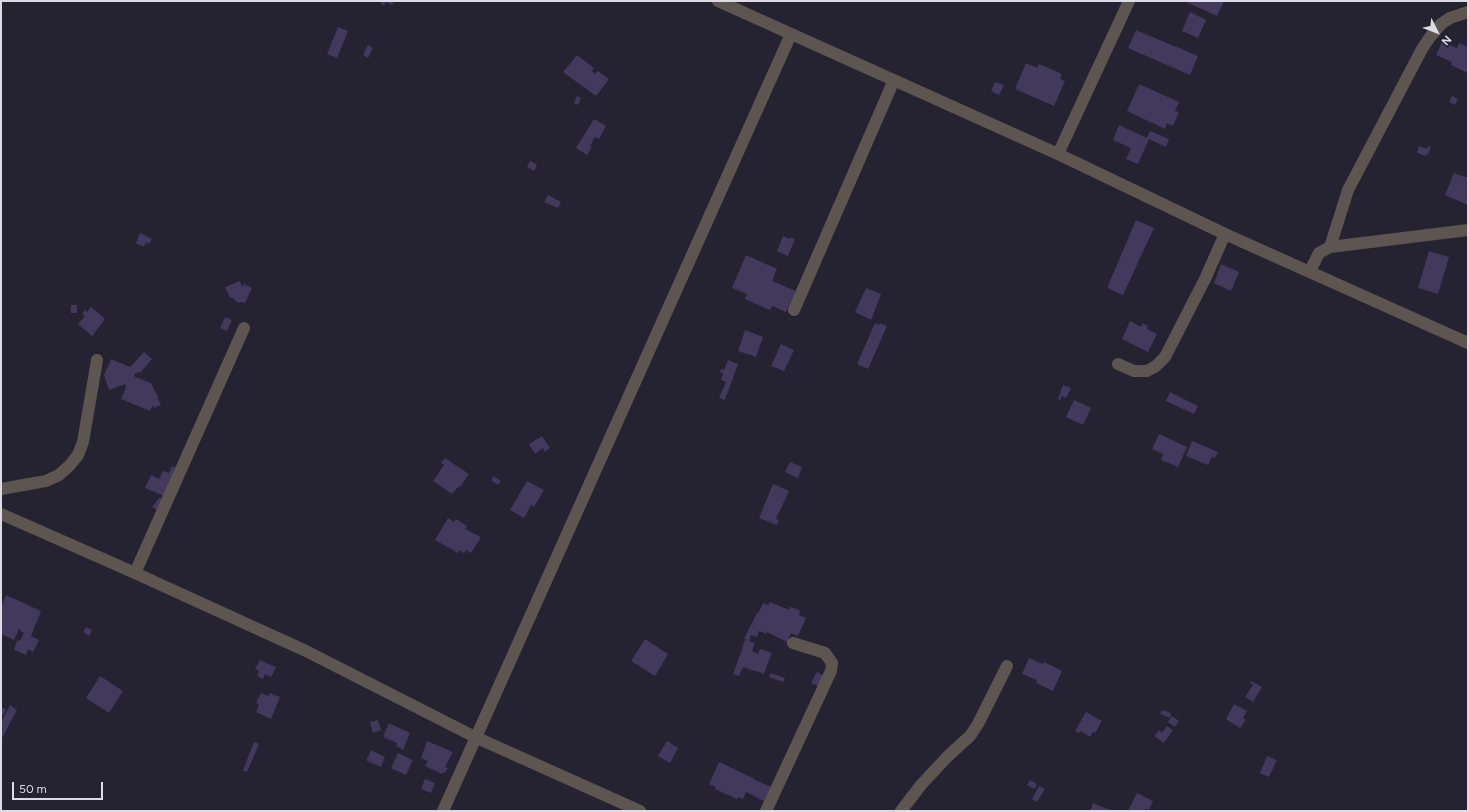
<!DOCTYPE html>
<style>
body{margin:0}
#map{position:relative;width:1469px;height:812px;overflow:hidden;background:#252232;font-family:Figtree,sans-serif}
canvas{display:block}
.frame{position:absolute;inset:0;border:2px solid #dddbe6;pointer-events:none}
.north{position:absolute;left:1417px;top:12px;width:40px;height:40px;-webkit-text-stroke:3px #252232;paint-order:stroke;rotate:132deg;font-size:11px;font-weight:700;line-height:16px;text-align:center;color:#dddbe6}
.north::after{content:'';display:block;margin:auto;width:14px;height:18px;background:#dddbe6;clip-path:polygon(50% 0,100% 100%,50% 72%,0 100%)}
.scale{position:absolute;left:12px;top:782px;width:91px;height:18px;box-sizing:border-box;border:2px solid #dddbe6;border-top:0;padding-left:5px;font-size:12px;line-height:14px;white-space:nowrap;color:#dddbe6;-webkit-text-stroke:3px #252232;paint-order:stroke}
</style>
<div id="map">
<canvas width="1469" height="812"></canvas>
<div class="frame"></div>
<div class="north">N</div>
<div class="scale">50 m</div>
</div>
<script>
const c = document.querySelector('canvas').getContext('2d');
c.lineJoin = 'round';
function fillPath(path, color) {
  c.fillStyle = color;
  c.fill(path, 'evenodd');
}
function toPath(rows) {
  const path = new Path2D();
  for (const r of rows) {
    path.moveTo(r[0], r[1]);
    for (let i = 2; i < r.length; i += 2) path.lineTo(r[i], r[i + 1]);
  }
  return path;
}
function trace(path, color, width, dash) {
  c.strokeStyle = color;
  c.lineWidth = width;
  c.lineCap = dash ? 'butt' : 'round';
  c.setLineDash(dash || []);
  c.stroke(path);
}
const building = toPath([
 [382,1,394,1,392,5,386,2,384,5,381,4],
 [1184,1,1224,1,1217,16],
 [1190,12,1206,20,1198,38,1182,31],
 [338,27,348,31,337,58,327,54],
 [1136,30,1198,56,1190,75,1128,48],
 [1442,42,1457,48,1459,43,1468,47,1468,73,1451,65,1452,62,1436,55],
 [368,45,373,48,368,58,363,55],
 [577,55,594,68,592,71,595,74,598,71,609,79,596,96,563,72],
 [1026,63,1037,68,1039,64,1062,74,1060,79,1065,81,1054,106,1015,89],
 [995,82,1004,85,999,95,991,91],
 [1139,84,1179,102,1175,111,1179,112,1173,126,1167,123,1165,129,1127,111],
 [577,96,581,98,578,105,574,103],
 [1452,96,1458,99,1455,105,1449,102],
 [594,119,606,126,599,139,595,137,590,146,592,147,587,155,576,148],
 [1119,125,1147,138,1150,131,1169,139,1166,147,1149,139,1138,164,1126,159,1131,148,1113,140],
 [1419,146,1427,149,1428,146,1431,147,1428,155,1427,154,1426,156,1417,153],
 [530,161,537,165,534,171,527,167],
 [1454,173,1468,178,1468,205,1445,195],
 [548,195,561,202,558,208,544,202],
 [1136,220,1154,228,1123,295,1107,288],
 [140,233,152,239,149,244,146,242,144,247,136,243],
 [783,236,790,239,791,237,795,239,788,256,777,251],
 [1429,251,1449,257,1438,294,1418,288],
 [746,255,777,269,772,281,796,291,786,312,772,306,770,310,745,299,747,294,732,288],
 [1221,264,1239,272,1231,291,1214,283],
 [240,281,242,287,244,284,252,288,245,303,241,302,238,303,233,298,230,298,225,287],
 [866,288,881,294,871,320,855,312],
 [71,305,77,305,77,313,71,313],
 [91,307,105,319,92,336,78,324,85,316,82,314,85,310,87,312],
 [225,317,232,320,227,331,220,328],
 [1130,321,1141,327,1143,323,1148,326,1147,329,1157,334,1148,352,1122,339],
 [875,323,879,325,880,323,887,326,868,369,857,364],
 [745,330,763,337,756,357,738,351],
 [781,344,794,350,784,371,771,366],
 [144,352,152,359,140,373,139,372,134,374,135,377,151,383,158,397,157,399,158,399,161,405,154,408,153,405,150,411,121,399,126,387,125,384,109,390,104,375,111,359,130,367],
 [728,360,738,364,725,400,719,398,726,382,721,380,723,373,720,372,721,369,724,370],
 [1063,385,1071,388,1066,398,1062,396,1060,400,1058,399],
 [1170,392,1198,406,1194,414,1166,401],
 [1074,400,1091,408,1083,425,1066,417],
 [1159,434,1187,447,1178,467,1161,460,1163,454,1152,449],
 [542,436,550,448,545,452,543,448,535,454,529,444],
 [1192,441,1218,452,1215,458,1212,457,1208,465,1186,456],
 [445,458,469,474,460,487,459,486,452,494,433,481,444,465,441,463],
 [790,462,802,467,798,478,785,472],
 [172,466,178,469,166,497,145,488,151,475,159,479,163,471,169,473],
 [494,476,501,481,498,485,491,480],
 [527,481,544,490,534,507,531,505,524,518,510,510],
 [773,484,789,491,776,519,779,520,777,525,759,518],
 [160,497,165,502,158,511,152,507],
 [448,518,454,522,456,519,467,526,465,529,481,537,471,553,466,550,464,553,459,550,458,553,435,540],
 [6,595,41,611,31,636,39,640,33,652,28,649,26,655,14,650,17,641,18,640,20,641,24,633,20,631,21,629,19,629,14,640,1,634,1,607],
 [770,602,789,610,790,607,794,608,800,611,799,615,806,618,798,636,791,633,787,642,767,632,767,634,759,631,757,637,751,635,749,641,755,643,752,651,758,654,760,649,772,653,764,673,764,674,753,670,753,671,743,667,739,676,733,674,743,647,742,647,746,639,744,639,755,617,758,612,759,612,763,603,768,605],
 [86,627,92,630,89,636,83,632],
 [645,639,668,654,655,676,631,661],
 [1029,658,1043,664,1044,662,1062,671,1053,691,1036,683,1037,680,1022,674],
 [260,660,276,667,271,677,265,674,263,679,257,676,259,671,255,669],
 [818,672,823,676,818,686,811,683,816,673],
 [770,673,785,678,783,682,769,677],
 [100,676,123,691,109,713,86,698],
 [1251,681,1262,687,1253,702,1245,697,1253,685,1250,683],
 [261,693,268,696,270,693,280,697,271,719,256,712,259,704,256,703],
 [1234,704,1247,711,1243,718,1246,720,1240,728,1226,719],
 [10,705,17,710,1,740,1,722],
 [2,707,6,710,1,719,1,708],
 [1162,710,1171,713,1170,718,1160,714],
 [1086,712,1102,721,1095,733,1093,732,1090,737,1081,731,1079,733,1075,731],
 [1172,716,1179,721,1175,727,1168,722],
 [378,720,381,730,373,733,370,722],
 [389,723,410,733,403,750,396,746,397,743,383,737],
 [1167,726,1173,730,1164,743,1154,736,1159,730,1162,733],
 [427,741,453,752,445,767,448,768,445,773,443,772,442,774,425,766,428,761,421,758],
 [667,741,678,748,670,763,658,756],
 [254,742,259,744,247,772,243,770],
 [371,750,385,757,381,767,367,761,367,759],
 [398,753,413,760,406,775,391,768],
 [1267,756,1277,760,1269,777,1260,773],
 [719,762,753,778,753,779,771,787,764,801,746,792,743,799,738,797,737,799,715,789,716,787,709,784],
 [425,779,435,783,431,793,421,789],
 [1030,780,1037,784,1034,789,1027,785],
 [1039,786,1045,789,1037,802,1032,799],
 [1137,793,1153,801,1149,810,1146,809,1145,811,1133,811,1129,809],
 [1093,803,1112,811,1090,811]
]);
const minor = toPath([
 [718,1,1058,154,1225,234,1468,343],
 [1058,154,1129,1],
 [1330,247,1348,190,1422,49,1430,37,1441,24,1450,18,1468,12],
 [1310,271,1319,253,1330,247,1468,230],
 [794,310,894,80],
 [1118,364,1134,371,1147,371,1156,366,1165,357,1205,279,1225,234],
 [1,489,46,481,59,475,70,465,78,455,83,442,97,360],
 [1,514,135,573,306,651,475,737,640,811],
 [135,573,244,328],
 [443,811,791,34],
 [766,811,831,671,832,663,825,653,793,643],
 [901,811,921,785,948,756,970,736,978,724,1007,666]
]);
fillPath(building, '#42395d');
trace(minor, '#5d554f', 12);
</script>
